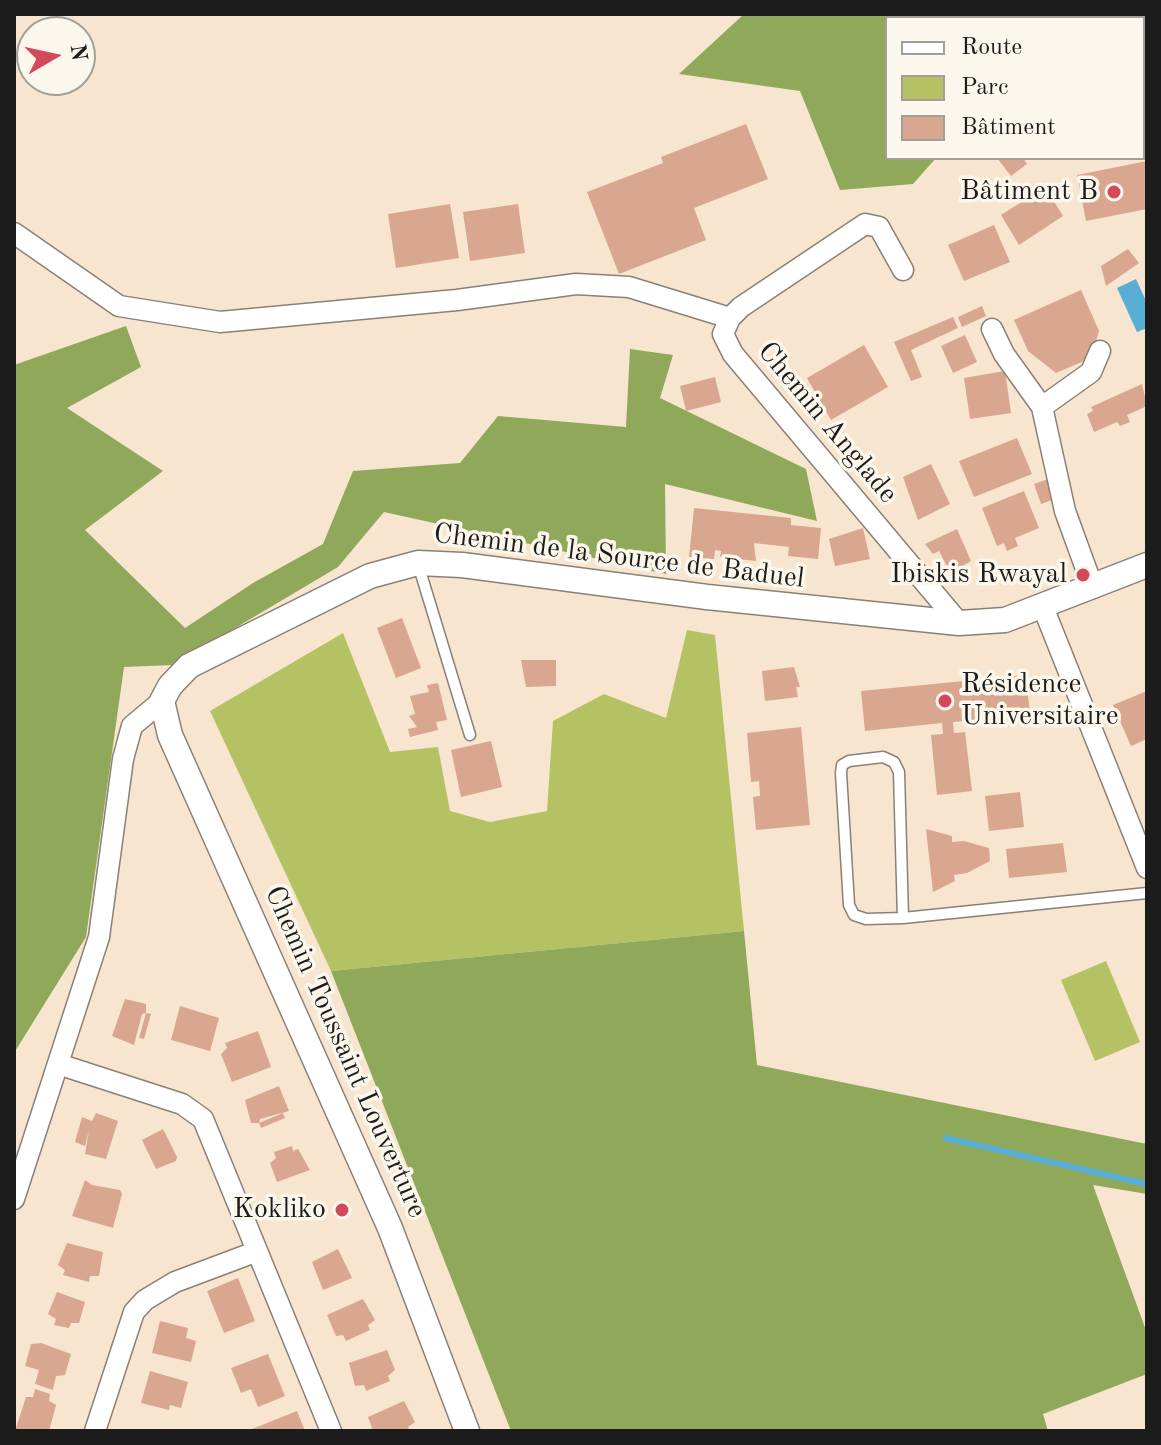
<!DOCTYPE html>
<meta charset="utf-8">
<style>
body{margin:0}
#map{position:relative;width:1161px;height:1445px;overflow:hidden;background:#f7e5cf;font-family:"Old Standard TT",serif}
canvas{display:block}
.frame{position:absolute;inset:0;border:16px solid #1c1c1c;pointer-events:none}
.legend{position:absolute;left:885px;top:16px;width:260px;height:144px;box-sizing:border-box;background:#fbf7ec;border:2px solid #a29f99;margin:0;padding:10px 14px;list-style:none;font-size:24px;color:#1c1c1c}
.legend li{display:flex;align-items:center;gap:16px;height:40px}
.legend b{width:40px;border:2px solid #a29f99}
.north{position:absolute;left:16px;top:16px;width:80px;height:80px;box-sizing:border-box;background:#fbf7ec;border:2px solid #a29f99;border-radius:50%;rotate:81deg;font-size:22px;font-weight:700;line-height:32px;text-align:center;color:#1c1c1c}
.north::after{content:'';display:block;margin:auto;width:28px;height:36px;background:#d1495b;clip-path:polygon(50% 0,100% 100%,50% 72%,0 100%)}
</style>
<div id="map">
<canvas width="1161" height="1445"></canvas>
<div class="frame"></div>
<ul class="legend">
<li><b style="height:10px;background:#fff"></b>Route</li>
<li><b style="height:22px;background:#b5c264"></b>Parc</li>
<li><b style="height:22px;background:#d9a68f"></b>Bâtiment</li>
</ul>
<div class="north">N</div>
</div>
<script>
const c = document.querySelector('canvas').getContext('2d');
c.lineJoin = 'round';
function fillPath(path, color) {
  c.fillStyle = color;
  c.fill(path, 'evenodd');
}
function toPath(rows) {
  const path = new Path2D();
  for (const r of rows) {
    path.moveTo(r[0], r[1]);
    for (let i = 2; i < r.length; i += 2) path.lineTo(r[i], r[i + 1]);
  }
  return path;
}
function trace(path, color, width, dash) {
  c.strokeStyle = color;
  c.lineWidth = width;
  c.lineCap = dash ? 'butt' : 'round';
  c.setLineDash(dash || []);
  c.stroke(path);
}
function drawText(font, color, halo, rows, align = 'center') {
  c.font = font + ' "Old Standard TT",serif';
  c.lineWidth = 7;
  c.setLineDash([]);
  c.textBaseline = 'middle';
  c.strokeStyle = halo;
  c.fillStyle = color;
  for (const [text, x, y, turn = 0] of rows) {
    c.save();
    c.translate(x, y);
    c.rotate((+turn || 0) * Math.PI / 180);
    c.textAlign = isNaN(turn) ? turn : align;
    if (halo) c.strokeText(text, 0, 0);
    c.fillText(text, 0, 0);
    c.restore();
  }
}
const green = toPath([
 [687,630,715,635,744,931,331,971,210,711,343,633,390,752,438,747,450,811,490,822,547,811,553,721,604,694,666,718],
 [1106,961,1140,1042,1095,1061,1061,980]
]);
const forest = toPath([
 [744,14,973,14,975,18,887,18,887,158,936,158,913,184,840,190,800,91,679,74],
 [126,326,141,367,67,408,163,471,85,530,185,628,253,583,323,544,353,471,460,463,498,416,626,427,630,349,673,355,660,398,806,469,817,521,665,484,666,574,384,512,338,567,173,665,124,667,86,937,14,1053,14,365],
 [744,931,757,1065,1147,1144,1147,1194,1093,1185,1147,1333,1147,1374,1043,1414,1048,1431,511,1431,331,971]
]);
const water = toPath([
 [1136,279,1147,303,1147,328,1137,332,1117,288]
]);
const stream = toPath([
 [946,1138,1147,1184]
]);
const building = toPath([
 [746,124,768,179,694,208,706,240,619,274,587,192,663,163,661,157],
 [997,158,1023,158,1027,164,1011,176],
 [1147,161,1147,209,1086,221,1077,175],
 [1045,187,1063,216,1019,245,1001,215],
 [450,204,459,258,396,268,388,214],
 [518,204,525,253,470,261,463,212],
 [994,225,1010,262,964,281,948,245],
 [1128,249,1139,263,1106,286,1101,266],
 [1081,290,1099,331,1091,358,1056,373,1028,351,1014,320],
 [982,306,986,316,962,327,958,317],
 [953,317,958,328,911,350,922,377,911,381,894,342],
 [965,335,977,362,953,373,941,346],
 [864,345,888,387,831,420,807,378],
 [1005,371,1011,413,970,419,964,378],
 [715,377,721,402,686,411,680,386],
 [1142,384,1147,406,1127,415,1130,422,1120,426,1117,422,1094,432,1087,414,1093,411,1091,407],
 [1017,438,1032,474,974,497,959,461],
 [931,464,950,504,918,520,903,477],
 [1051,478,1058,498,1041,504,1034,484],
 [1024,491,1039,528,1015,538,1018,546,1007,551,1004,543,997,546,982,508],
 [694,508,791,518,791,525,821,528,818,559,788,556,789,547,754,543,756,561,720,557,721,551,715,550,714,559,689,557],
 [863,528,870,559,835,566,829,539],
 [957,529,971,561,964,565,966,570,952,576,939,551,933,554,925,544],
 [402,618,421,668,396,678,377,628],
 [521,660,556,660,556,686,526,687],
 [794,667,800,687,796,687,798,697,765,701,762,671],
 [1026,675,1030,715,953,722,954,733,965,732,972,791,937,795,931,735,943,734,942,723,865,731,861,691],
 [438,683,447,720,436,722,438,730,410,737,408,729,417,727,409,716,415,714,410,696,429,692,427,685],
 [1147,691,1147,739,1131,746,1113,705],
 [801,727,810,825,756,830,753,797,760,796,759,781,751,782,747,733],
 [491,741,502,787,461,797,451,750],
 [1020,792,1024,827,989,831,985,796],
 [926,829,952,836,952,842,964,841,989,848,990,861,967,873,954,875,955,881,933,892],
 [1063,843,1067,872,1009,878,1006,849],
 [125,999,146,1004,146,1013,151,1014,144,1039,139,1038,146,1013,142,1014,134,1045,112,1036],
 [180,1006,219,1018,210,1051,171,1040],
 [258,1031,271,1067,232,1082,221,1054,227,1048,225,1043],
 [279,1086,289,1111,260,1119,259,1123,283,1113,285,1118,261,1128,259,1123,251,1123,245,1100],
 [96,1113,118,1121,106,1159,85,1154,89,1130,85,1146,75,1142,82,1117,92,1121],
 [163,1129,177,1157,176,1161,156,1169,142,1140],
 [292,1146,293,1151,276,1158,298,1149,310,1170,277,1182,270,1163,276,1158,274,1152],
 [85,1180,92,1185,120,1190,122,1194,113,1228,72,1216],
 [67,1243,103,1252,99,1276,90,1276,89,1282,63,1275,65,1270,58,1265],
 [338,1249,352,1278,323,1290,312,1262],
 [238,1278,255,1321,224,1333,207,1291],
 [57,1292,85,1302,79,1323,71,1323,69,1328,54,1325,56,1319,48,1314],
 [363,1299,375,1320,368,1325,370,1330,346,1341,343,1335,336,1336,327,1315],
 [160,1321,188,1328,186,1338,196,1341,191,1362,152,1353],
 [41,1343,71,1354,65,1375,56,1376,53,1390,35,1384,39,1370,25,1366,31,1344],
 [387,1350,395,1370,388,1376,390,1381,366,1391,364,1385,355,1386,349,1363],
 [268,1354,285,1396,258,1407,251,1389,241,1393,231,1368],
 [150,1371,188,1382,181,1408,170,1405,169,1410,141,1403],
 [35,1389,50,1394,49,1401,56,1405,49,1431,15,1431,26,1397,33,1397],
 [404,1401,415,1422,408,1427,410,1431,373,1431,368,1417],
 [297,1411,305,1431,247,1431]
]);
const service = toPath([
 [418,564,470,735],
 [903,918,899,772,894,762,883,757,849,761,842,765,841,773,849,905,854,915,866,919,903,918,1147,893]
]);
const minor = toPath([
 [14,233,119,306,220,322,457,300,576,284,629,287,730,318],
 [903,270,879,227,865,224,741,307,730,318,723,334,733,354,959,623],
 [992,329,1004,354,1042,407],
 [1093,588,1065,511,1042,407,1091,372,1100,351],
 [1043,607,1147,868],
 [58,1064,182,1104,203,1119,331,1431],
 [14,1199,99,937,123,759,132,726,162,701],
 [95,1431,134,1312,145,1300,175,1282,255,1252]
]);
const tertiary = toPath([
 [467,1431,390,1228,170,735,162,701,170,686,189,666,370,576,418,563,462,565,707,597,959,623,1005,620,1147,565]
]);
const markers = [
 [1114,192,8,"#d1495b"],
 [1083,575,8,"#d1495b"],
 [945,701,8,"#d1495b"],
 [342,1210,8,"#d1495b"]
];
const poiNames = [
 ["Bâtiment B",1098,192],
 ["Ibiskis Rwayal",1067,575],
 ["Résidence",961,685,"left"],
 ["Universitaire",961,717,"left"],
 ["Kokliko",326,1210]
];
const streetNames = [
 ["Chemin Anglade",827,423,50],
 ["Chemin de la Source de Baduel",619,557,7],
 ["Chemin Toussaint Louverture",345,1052,66]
];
fillPath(green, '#b5c264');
fillPath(forest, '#90a85a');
fillPath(water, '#59aed5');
trace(stream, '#59aed5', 6);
fillPath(building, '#d9a68f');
trace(service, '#8a8076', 13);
trace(minor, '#8a8076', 23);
trace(tertiary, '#8a8076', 27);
trace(service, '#fff', 10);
trace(minor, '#fff', 20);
trace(tertiary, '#fff', 24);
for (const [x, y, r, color] of markers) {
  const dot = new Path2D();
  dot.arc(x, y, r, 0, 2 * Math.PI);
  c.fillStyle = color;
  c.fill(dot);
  trace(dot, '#fbf7ec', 3);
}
drawText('28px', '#1c1c1c', '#fbf7ec', poiNames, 'right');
drawText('28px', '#1c1c1c', '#fbf7ec', streetNames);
</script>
